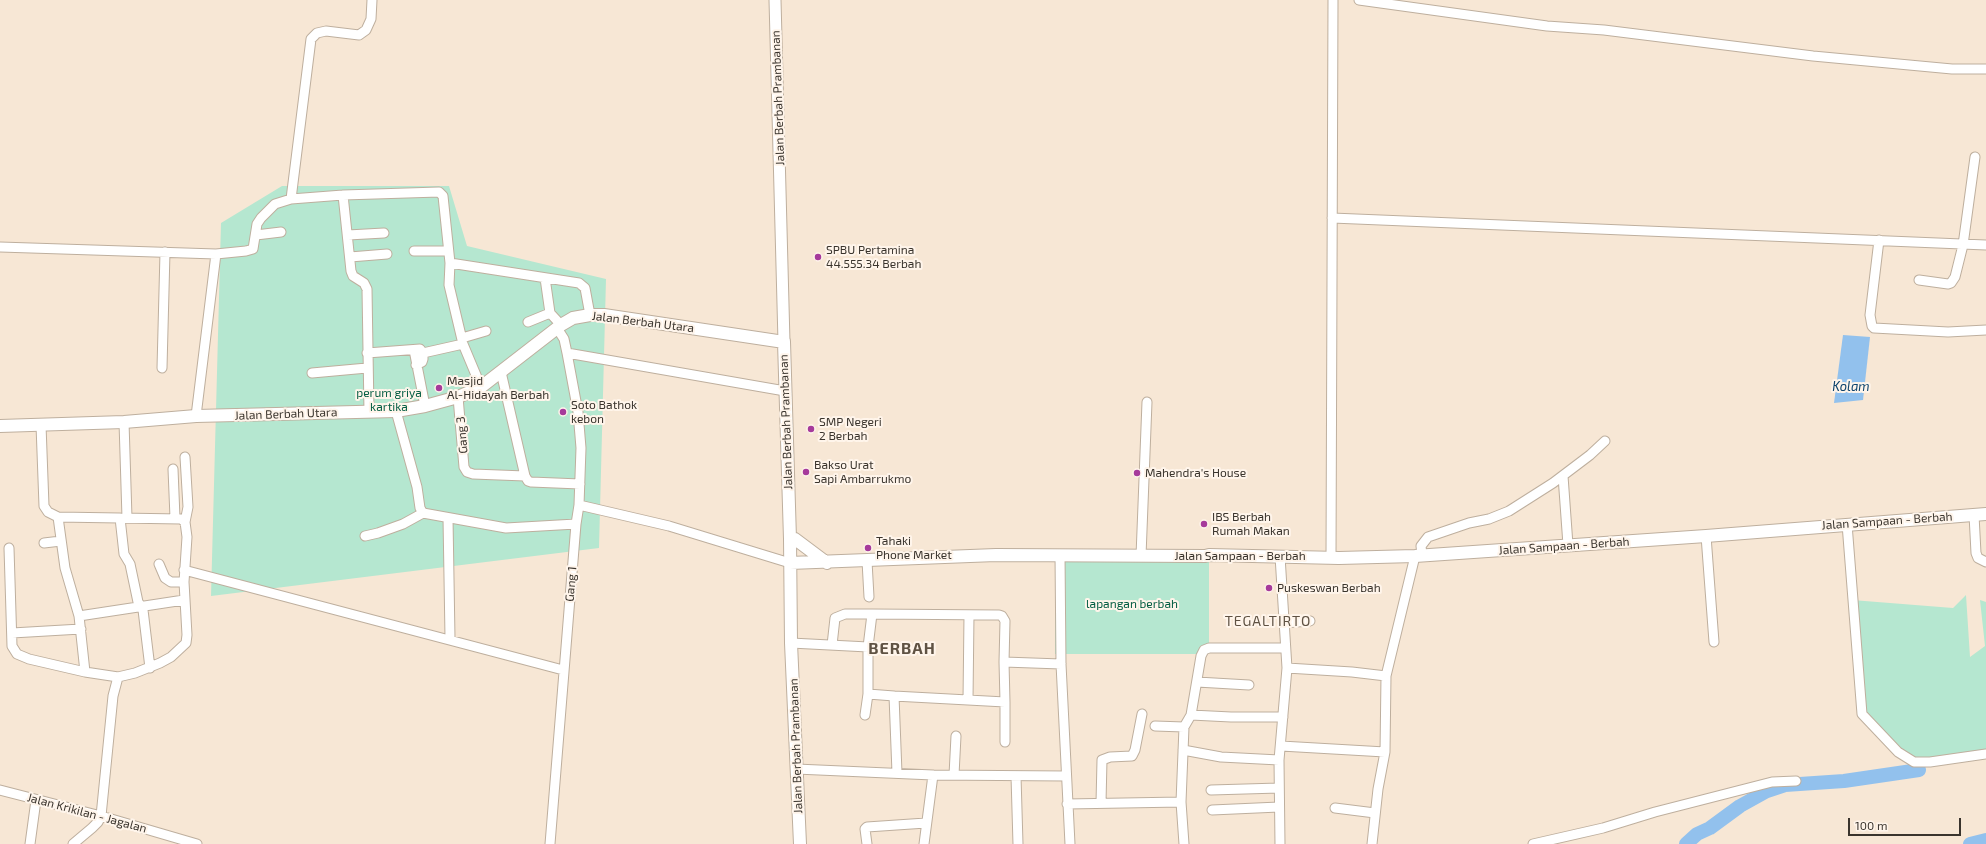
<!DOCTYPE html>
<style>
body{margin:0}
#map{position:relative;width:1986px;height:844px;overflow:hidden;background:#f7e7d5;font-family:"Exo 2",sans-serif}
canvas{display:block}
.scale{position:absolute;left:1848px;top:818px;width:113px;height:18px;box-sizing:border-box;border:2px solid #3a342d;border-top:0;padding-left:5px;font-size:12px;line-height:14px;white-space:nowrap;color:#3a342d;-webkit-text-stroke:3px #fff5eb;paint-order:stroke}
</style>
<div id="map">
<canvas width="1986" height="844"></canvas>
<div class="scale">100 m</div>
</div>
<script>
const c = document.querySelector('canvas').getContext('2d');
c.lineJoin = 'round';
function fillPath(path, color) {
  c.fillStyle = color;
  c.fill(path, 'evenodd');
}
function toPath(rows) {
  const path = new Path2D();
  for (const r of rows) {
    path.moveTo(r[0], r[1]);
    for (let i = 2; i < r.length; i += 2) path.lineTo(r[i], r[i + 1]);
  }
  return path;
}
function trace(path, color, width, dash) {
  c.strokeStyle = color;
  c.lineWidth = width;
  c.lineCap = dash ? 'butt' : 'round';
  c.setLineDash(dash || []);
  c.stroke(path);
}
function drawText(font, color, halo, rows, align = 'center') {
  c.font = font + ' "Exo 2",sans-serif';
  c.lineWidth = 4;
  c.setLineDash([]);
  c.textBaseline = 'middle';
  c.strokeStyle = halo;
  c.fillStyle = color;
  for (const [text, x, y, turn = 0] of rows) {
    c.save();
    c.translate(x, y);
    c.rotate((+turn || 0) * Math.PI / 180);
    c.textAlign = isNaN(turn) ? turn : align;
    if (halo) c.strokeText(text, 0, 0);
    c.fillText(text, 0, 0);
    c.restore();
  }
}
const green = toPath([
 [282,186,449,186,467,246,606,279,599,548,211,596,221,223],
 [1055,555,1209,555,1209,654,1055,654],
 [1966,595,1970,657,1985,646,1980,600,1986,602,1986,754,1914,762,1862,714,1852,600,1953,608]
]);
const water = toPath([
 [1843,335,1870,337,1863,400,1834,403]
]);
const river = toPath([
 [1686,844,1697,834,1710,828,1740,806,1767,791,1785,785,1844,781,1919,770],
 [1970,844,1986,840]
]);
const minor = toPath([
 [1359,0,1547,26,1604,30,1813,56,1952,69,1986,69],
 [343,195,351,271,353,276,364,283,367,289,369,412],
 [291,199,311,39,317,33,326,31,359,35,366,30,371,19,372,0],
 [1332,218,1986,245],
 [256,235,281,232],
 [348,235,384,233],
 [1879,240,1870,315,1872,326,1874,328,1948,332,1986,330],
 [0,247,216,254],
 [414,251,448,251],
 [350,257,387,254],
 [450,263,449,285,463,344,481,387],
 [545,278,550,313,561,325],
 [1919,280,1948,284,1951,283,1955,277,1963,245,1975,157],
 [528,322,550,313],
 [462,338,486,331],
 [414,350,425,406],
 [367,353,420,349,423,353,423,359,422,362,416,365],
 [423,353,463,344],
 [567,353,785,391],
 [162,368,165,252],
 [501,372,525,476],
 [312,373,367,368],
 [458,397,464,467,467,472,473,474,525,476,528,481,531,482,580,484],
 [396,411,417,487,420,508,423,513,506,528,576,524],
 [196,416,216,254,246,251,253,249,257,224,261,218,275,204,291,199,343,195,439,192,443,196,450,263,579,283,585,288,590,315],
 [124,422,127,518],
 [41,425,44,506,48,512,58,517,181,519,185,522,187,537,184,582,187,635,186,643,171,657,160,663,135,673,118,677,113,696,101,816,98,822,92,828,73,844],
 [185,457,188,507,185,522],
 [173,469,175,518],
 [1563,476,1568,545],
 [579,505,669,526,790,563],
 [1974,515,1976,553,1978,558,1986,562],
 [58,517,65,568,79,616,85,672],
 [120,518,124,554,130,564,138,602,143,610,150,668],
 [448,518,450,638],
 [1847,524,1862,714,1898,752,1914,762,1930,762,1986,754],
 [365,536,378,533,403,524,423,513],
 [1706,536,1714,642],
 [44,543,61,541],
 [9,548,12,646,17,654,29,659,85,672,118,677],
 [1060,555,1061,664,1070,844],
 [1422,555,1421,546,1428,537,1469,523,1489,519,1509,511,1553,483,1590,455,1605,441],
 [1141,556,1147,402],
 [1331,557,1333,0],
 [867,561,869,597],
 [159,564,165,578,171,582,184,582],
 [184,570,563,670],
 [79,616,184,600],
 [1284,623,1310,621],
 [12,633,81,629],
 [791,643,868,647,872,614,999,615,1002,616,1005,621,1004,662,1061,664],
 [832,645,835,618,845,614,872,614],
 [1287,668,1352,672,1386,676],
 [1197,682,1249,685],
 [868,694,894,696],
 [968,700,969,615],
 [865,715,868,694,868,647],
 [1191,715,1231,717,1283,717],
 [1155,726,1184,727],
 [1005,742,1005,702],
 [1281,746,1385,752],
 [1183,750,1221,757,1279,760],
 [796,769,933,775,1066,776],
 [897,773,894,696,1005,702,1004,662],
 [954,775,956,736],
 [1016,776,1018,844],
 [0,790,101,816,197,844],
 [1211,790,1279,788],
 [1101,803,1102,760,1110,757,1132,756,1135,750,1142,714],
 [1067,804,1181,802],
 [1335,808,1375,813],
 [1212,810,1279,807],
 [30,844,36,800],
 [550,844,576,524,579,505,581,448,578,412,567,353,564,339,557,328],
 [867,844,865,829,867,827,926,823],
 [924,844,933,775],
 [1184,844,1181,802,1184,727,1191,715,1201,656,1204,650,1209,648,1285,648],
 [1280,844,1279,760,1287,668,1280,556],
 [1372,844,1378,789,1385,752,1386,676,1415,556],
 [1533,844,1603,828,1655,812,1772,782,1796,781]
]);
const tertiary = toPath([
 [775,0,784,342]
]);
const secondary = toPath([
 [0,426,124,422,196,416,396,411,425,406,458,397,481,387,561,325,573,318,590,315,604,315,784,342,790,539,791,643,800,844],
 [790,539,795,539,827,563],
 [790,563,996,555,1205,556,1209,555,1339,558,1415,556,1706,536,1986,514]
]);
const markers = [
 [818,257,4,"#a63a9b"],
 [439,388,4,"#a63a9b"],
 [563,412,4,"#a63a9b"],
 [811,429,4,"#a63a9b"],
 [806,472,4,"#a63a9b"],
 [1137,473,4,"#a63a9b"],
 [1204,524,4,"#a63a9b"],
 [868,548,4,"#a63a9b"],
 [1269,588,4,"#a63a9b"]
];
const streetNames = [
 ["Jalan Berbah Prambanan",778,98,-92],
 ["Jalan Berbah Utara",643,322,7],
 ["Jalan Berbah Utara",286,414,-2],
 ["Jalan Berbah Prambanan",786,422,-92],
 ["Gang 3",462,435,-95],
 ["Jalan Sampaan - Berbah",1887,521,-4],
 ["Jalan Sampaan - Berbah",1564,546,-4],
 ["Jalan Sampaan - Berbah",1240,556],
 ["Gang 1",571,584,-85],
 ["Jalan Berbah Prambanan",796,746,-92],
 ["Jalan Krikilan - Jagalan",87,813,15]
];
const poiNames = [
 ["SPBU Pertamina",826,250],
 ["44.555.34 Berbah",826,264],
 ["Masjid",447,381],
 ["Al-Hidayah Berbah",447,395],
 ["Soto Bathok",571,405],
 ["kebon",571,419],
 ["SMP Negeri",819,422],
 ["2 Berbah",819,436],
 ["Bakso Urat",814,465],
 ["Sapi Ambarrukmo",814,479],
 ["Mahendra's House",1145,473],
 ["IBS Berbah",1212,517],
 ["Rumah Makan",1212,531],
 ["Tahaki",876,541],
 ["Phone Market",876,555],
 ["Puskeswan Berbah",1277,588]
];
const parkNames = [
 ["perum griya",389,393],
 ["kartika",389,407],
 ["lapangan berbah",1132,604]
];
const waterNames = [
 ["Kolam",1851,387]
];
const quarterNames = [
 ["TEGALTIRTO",1268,621]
];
const districtNames = [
 ["BERBAH",902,649]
];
fillPath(green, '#b5e7d0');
fillPath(water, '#92c1ed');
trace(river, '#92c1ed', 14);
trace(minor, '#beaf9e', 11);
trace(tertiary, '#beaf9e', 13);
trace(secondary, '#beaf9e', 14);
trace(minor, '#fff', 9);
trace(tertiary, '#fff', 11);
trace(secondary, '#fff', 12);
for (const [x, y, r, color] of markers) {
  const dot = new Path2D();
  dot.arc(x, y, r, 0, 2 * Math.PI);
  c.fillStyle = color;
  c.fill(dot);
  trace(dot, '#fff5eb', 1.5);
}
drawText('12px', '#3a342d', '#fff5eb', streetNames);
drawText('12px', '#3a342d', '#fff5eb', poiNames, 'left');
drawText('12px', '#055e43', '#fff5eb', parkNames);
drawText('italic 13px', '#0e436c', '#fff5eb', waterNames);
c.letterSpacing = '1px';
drawText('14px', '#5f5243', '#fff5eb', quarterNames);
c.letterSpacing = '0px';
c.letterSpacing = '1px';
drawText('bold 16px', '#5f5243', '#fff5eb', districtNames);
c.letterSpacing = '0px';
</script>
